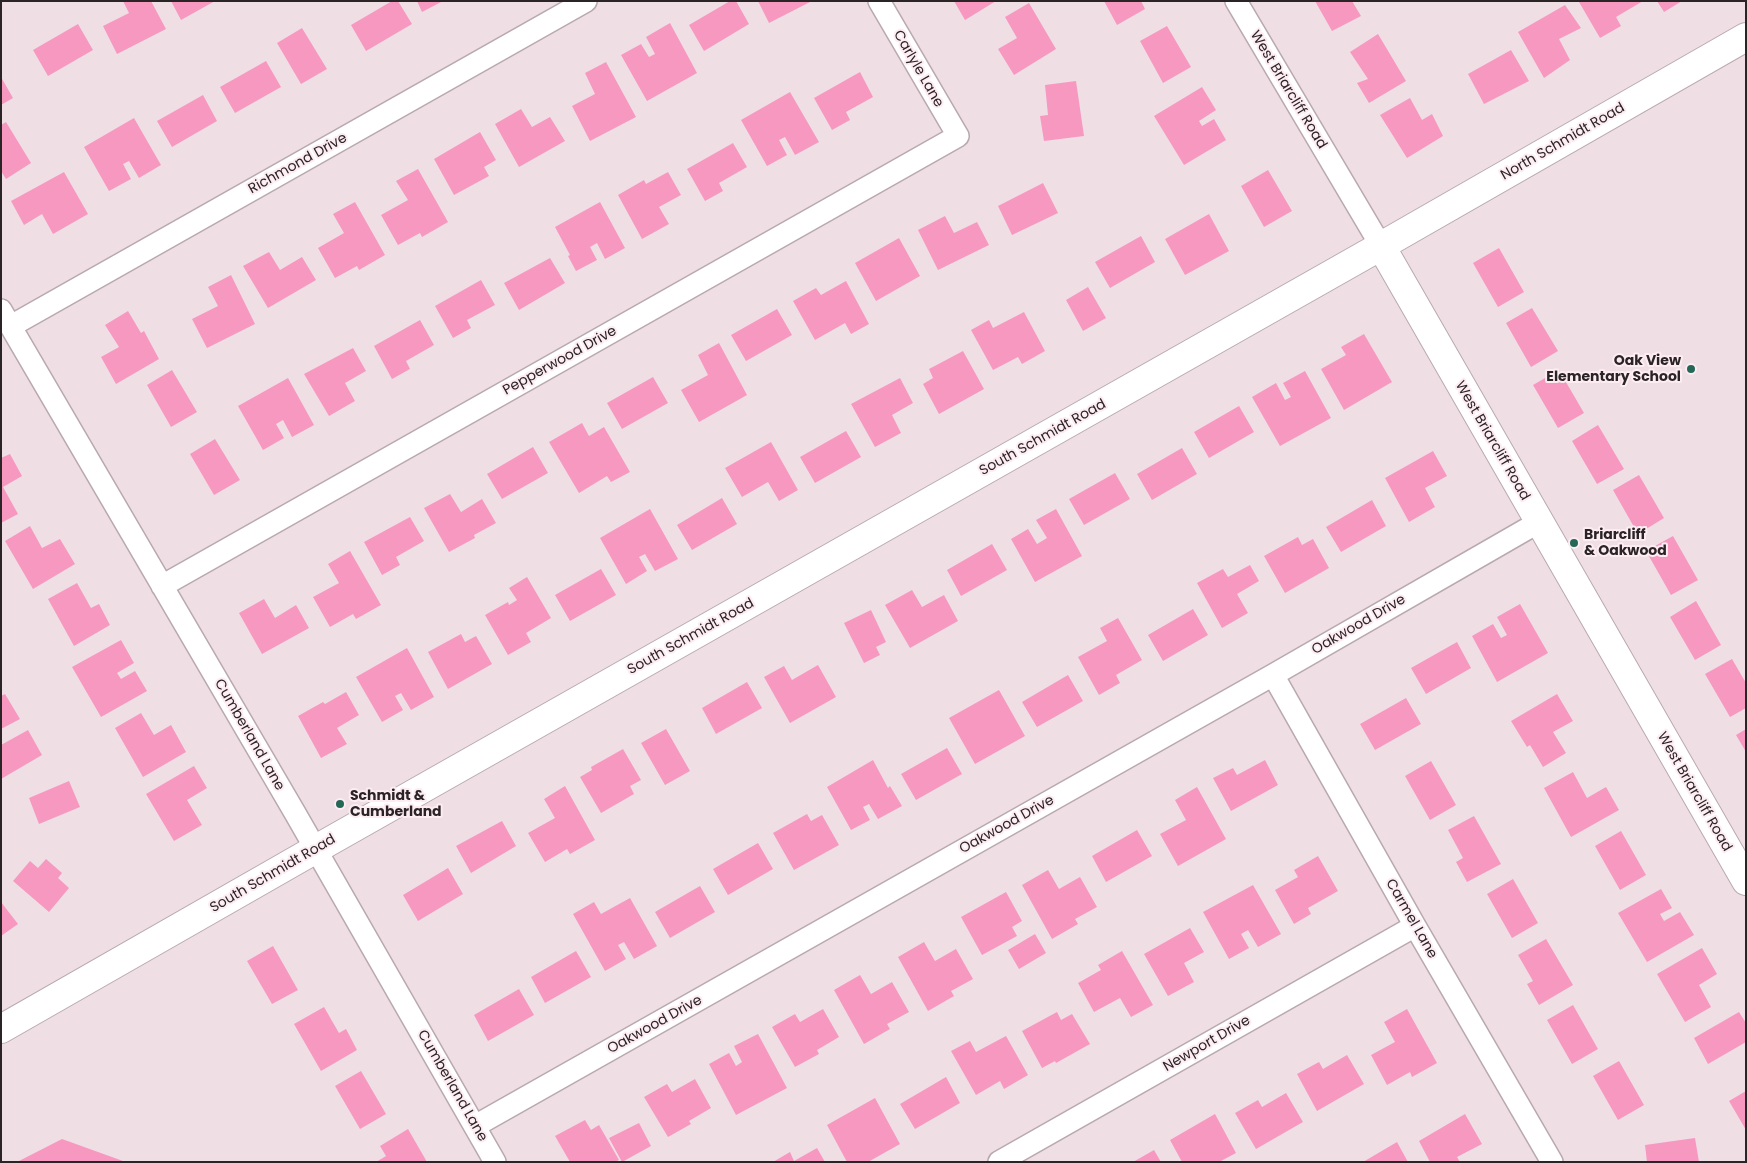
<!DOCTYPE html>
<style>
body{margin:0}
#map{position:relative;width:1747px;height:1163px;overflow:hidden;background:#efdfe5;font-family:Poppins,sans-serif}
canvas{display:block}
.frame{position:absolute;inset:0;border:2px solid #2a2426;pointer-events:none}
</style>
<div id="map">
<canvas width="1747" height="1163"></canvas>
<div class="frame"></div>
</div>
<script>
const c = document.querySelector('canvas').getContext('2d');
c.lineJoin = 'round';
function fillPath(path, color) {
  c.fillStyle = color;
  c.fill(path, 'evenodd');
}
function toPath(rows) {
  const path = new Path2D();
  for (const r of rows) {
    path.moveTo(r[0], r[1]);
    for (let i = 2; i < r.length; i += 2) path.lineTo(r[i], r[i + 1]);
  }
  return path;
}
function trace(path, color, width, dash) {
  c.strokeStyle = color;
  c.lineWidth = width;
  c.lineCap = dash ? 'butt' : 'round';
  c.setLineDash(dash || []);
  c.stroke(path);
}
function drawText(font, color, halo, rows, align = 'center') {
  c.font = font + ' Poppins,sans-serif';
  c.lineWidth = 4;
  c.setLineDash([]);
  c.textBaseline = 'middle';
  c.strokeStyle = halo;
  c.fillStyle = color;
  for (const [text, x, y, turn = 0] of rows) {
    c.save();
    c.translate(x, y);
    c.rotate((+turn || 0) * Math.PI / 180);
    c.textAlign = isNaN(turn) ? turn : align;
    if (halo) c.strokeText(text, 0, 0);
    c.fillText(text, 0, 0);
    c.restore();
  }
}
const building = toPath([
 [123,1,151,1,166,29,117,54,103,26,129,13],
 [171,1,215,1,181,20],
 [392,1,398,1,412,24,366,51,351,25],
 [417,1,443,1,422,12],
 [730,1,736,1,749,24,704,51,689,25],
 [758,1,812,1,769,23],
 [954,1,996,1,965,20],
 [1104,1,1141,1,1145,9,1117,25],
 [1315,1,1352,1,1361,16,1332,31],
 [1581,1,1643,1,1616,17,1621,26,1600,38,1579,2],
 [1657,1,1682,1,1664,12],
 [1029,3,1056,49,1014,75,998,49,1017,38,1005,17],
 [1565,5,1581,28,1559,39,1570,60,1544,78,1518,32],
 [670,23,697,73,647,101,621,55,641,44,649,57,655,54,646,37],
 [78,24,93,50,48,76,33,50],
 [1167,26,1191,67,1163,83,1140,41],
 [302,28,327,69,301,84,277,43],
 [1378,34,1406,81,1369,103,1357,83,1368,79,1350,52],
 [1511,50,1529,81,1484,104,1468,74],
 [266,61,281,87,235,113,220,87],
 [606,62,636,117,590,141,572,106,595,94,585,73],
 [860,72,873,97,846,112,850,120,832,130,814,98],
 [1,77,13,98,1,105],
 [1076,81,1084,136,1044,141,1040,116,1048,115,1045,85],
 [1202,87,1216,110,1199,121,1202,126,1214,119,1226,140,1184,165,1154,116],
 [790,92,819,142,795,155,785,137,779,140,787,155,767,166,741,120],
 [203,95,217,121,172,147,157,121],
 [1410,98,1422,120,1432,114,1443,136,1407,158,1380,115],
 [521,109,532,127,550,117,565,141,519,167,495,124],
 [134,118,161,165,139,178,129,161,123,164,131,179,109,191,84,147],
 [6,122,31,163,6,179,1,171,1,125],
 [480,132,496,160,484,167,489,176,454,195,434,159],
 [733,143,747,167,719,183,723,191,705,201,687,169],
 [418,169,448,222,422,237,420,233,398,245,381,215,408,200,396,181],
 [1268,170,1292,211,1264,227,1241,186],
 [64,172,88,214,53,234,42,214,24,225,11,201],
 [668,172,681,195,659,207,669,224,642,239,618,195,644,180,646,184],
 [1043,183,1058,213,1012,235,998,206],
 [355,202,385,255,359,270,357,266,335,278,318,248,344,233,333,214],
 [600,202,625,248,605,259,597,243,590,247,597,260,576,271,568,256,570,255,555,227],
 [1209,214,1229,251,1185,275,1165,239],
 [945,216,954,233,977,222,989,245,938,270,918,230],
 [1141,236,1155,262,1110,288,1095,262],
 [899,238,920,276,876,301,855,263],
 [1499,248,1524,292,1498,307,1473,263],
 [269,252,280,270,302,257,316,280,268,308,243,266],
 [550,258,565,283,519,310,504,283],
 [231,275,255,324,207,348,192,319,218,306,208,287],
 [481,280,495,305,467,320,471,328,453,338,435,306],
 [846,281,869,324,851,334,845,323,815,340,793,301,816,288,821,295],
 [1088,287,1106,318,1083,331,1066,300],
 [1532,308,1558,351,1531,367,1506,323],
 [777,309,792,335,746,361,731,335],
 [128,311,141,333,144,331,159,359,116,384,101,357,119,347,105,325],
 [1024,312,1045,351,1022,364,1018,357,993,370,971,330,989,320,993,328],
 [420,320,434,345,406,361,410,369,392,379,374,346],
 [1364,334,1392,382,1344,410,1321,369,1346,355,1341,347],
 [719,343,747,395,699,422,681,390,708,375,698,355],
 [353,348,366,371,345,383,355,401,329,416,304,374],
 [963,351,984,389,939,414,923,384,933,378,929,369],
 [172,370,197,412,171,427,147,385],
 [1559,370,1584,413,1558,428,1533,385],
 [1305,371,1331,418,1280,446,1252,397,1276,383,1285,400,1291,397,1283,383],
 [653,377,668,403,622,429,607,403],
 [288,378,314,425,292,437,283,420,276,424,284,438,263,450,238,406],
 [900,378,913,403,892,415,901,433,875,447,851,404],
 [1239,406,1254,432,1209,458,1194,432],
 [582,423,589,436,604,427,630,472,611,482,607,476,579,493,549,442],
 [1598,425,1624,469,1597,484,1572,441],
 [846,431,861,457,815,483,800,457],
 [215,439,240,480,214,495,190,454],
 [771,442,798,490,779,501,768,482,742,497,725,468],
 [533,447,548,473,502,499,487,474],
 [1182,448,1197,474,1152,500,1137,474],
 [1433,451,1447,476,1425,488,1435,507,1409,522,1385,478],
 [10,454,22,476,3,487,18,514,1,523,1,458],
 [1115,473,1130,499,1084,525,1069,499],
 [1639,475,1664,518,1638,534,1613,490],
 [450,494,461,512,482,499,496,523,474,535,475,538,449,552,424,508],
 [722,498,737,524,692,550,677,525],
 [1372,500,1386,526,1341,552,1326,527],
 [650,509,678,559,655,571,645,554,639,557,647,571,626,584,600,538],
 [1056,509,1082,556,1035,582,1011,539,1028,529,1037,544,1047,538,1036,520],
 [410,517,424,541,396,557,400,565,382,575,364,542],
 [30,526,42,548,60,539,75,564,33,589,5,541],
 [1673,536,1698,580,1671,595,1646,551],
 [1298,537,1302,545,1313,539,1329,568,1285,593,1264,556],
 [992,544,1007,570,961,596,947,570],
 [350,551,381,605,356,619,353,614,330,627,313,597,339,583,328,564],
 [1250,565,1259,581,1237,594,1248,613,1222,628,1197,583,1223,569,1228,577],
 [601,569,616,595,570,621,555,595],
 [527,577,551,618,526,633,531,642,508,655,485,615,508,602,509,605,517,600,509,588],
 [77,583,91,608,99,604,110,625,74,646,48,599],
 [912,590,922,607,944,595,958,621,910,648,885,605],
 [264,599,275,618,296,605,309,628,262,654,239,613],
 [1696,601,1721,645,1695,660,1670,617],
 [1520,604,1548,653,1497,682,1472,636,1493,624,1501,638,1507,635,1497,617],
 [1193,609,1208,635,1163,661,1148,635],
 [871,610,886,642,876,647,880,655,864,663,844,623],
 [1118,618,1142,660,1116,675,1120,683,1099,695,1078,657,1107,641,1100,628],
 [461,634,465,642,476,636,492,664,448,689,428,652],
 [121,640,134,663,117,673,121,679,135,671,147,691,101,717,72,667],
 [1457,642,1471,668,1426,694,1411,668],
 [407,648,434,697,411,710,401,693,395,696,403,710,382,722,356,677],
 [1732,659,1746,683,1746,708,1730,717,1705,674],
 [818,665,836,697,790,723,764,677,784,666,792,680],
 [1068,675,1083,701,1037,727,1022,702],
 [747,682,762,708,716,734,702,708],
 [999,690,1025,736,975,764,949,718],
 [346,692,359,715,337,728,347,744,321,758,298,716,323,702,325,704],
 [5,694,20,719,1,729,1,696],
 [1557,694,1573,721,1553,732,1566,753,1543,767,1530,745,1527,747,1511,721],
 [1406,698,1421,724,1375,750,1360,724],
 [141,713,154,735,171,725,186,752,143,777,115,728],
 [666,729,690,771,665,785,641,743],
 [1746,729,1746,752,1736,735],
 [28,730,42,755,1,779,1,745],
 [947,748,962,774,916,800,901,774],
 [623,749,641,780,630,786,634,794,601,813,580,777,592,770,591,767],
 [873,760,888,788,890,786,902,806,878,819,869,804,863,807,870,820,851,830,827,787],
 [1265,760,1278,785,1231,811,1213,778,1233,768,1237,775],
 [1431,761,1456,805,1430,820,1405,776],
 [194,766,207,788,187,800,202,825,174,841,146,794],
 [1573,772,1587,798,1606,787,1619,810,1571,837,1544,788],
 [69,781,80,807,39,824,29,798],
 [565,786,595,840,570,854,567,849,545,862,528,833,555,818,544,799],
 [1197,787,1226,839,1178,866,1160,834,1186,820,1175,800],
 [807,814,811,821,822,815,839,845,794,870,773,833],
 [1474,816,1501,864,1467,882,1456,862,1463,858,1448,830],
 [502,821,516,846,471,873,456,846],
 [1137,830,1152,856,1106,882,1092,856],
 [1621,831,1646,875,1620,890,1595,846],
 [758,843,773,869,728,895,713,869],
 [1318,856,1338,891,1308,908,1311,914,1294,924,1275,890,1298,877,1294,870],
 [46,859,62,873,58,878,69,888,49,912,13,881,30,861,38,868],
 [448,868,463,894,418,921,403,895],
 [1048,870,1059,889,1080,877,1097,907,1075,919,1078,924,1052,939,1022,885],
 [1513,879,1538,923,1512,938,1487,894],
 [1253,885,1281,934,1258,947,1248,930,1241,934,1249,948,1229,959,1203,912],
 [700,886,715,912,670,938,655,912],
 [1661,889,1672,908,1660,914,1664,921,1680,912,1694,935,1647,962,1618,913],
 [1006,892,1022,921,1012,927,1017,936,982,955,961,917],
 [630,898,657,946,634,959,624,942,618,945,626,959,605,971,573,914,594,902,601,914],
 [1,902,18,924,1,936],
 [1190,928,1204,952,1184,963,1194,982,1168,996,1144,954],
 [1035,934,1046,953,1019,969,1008,950],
 [1546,939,1573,985,1539,1005,1527,984,1533,981,1518,955],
 [924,942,935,961,956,949,973,979,951,991,954,996,928,1011,898,957],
 [273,946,298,990,272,1004,247,961],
 [1702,948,1717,974,1699,985,1711,1007,1685,1022,1657,974],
 [576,951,591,977,545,1003,531,977],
 [1122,951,1153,1005,1131,1017,1120,998,1094,1012,1078,983,1101,970,1098,965],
 [860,975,871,994,892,982,909,1012,887,1024,890,1029,864,1044,834,990],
 [519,989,534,1015,488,1041,474,1015],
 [1573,1005,1598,1049,1572,1064,1547,1020],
 [324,1007,339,1033,346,1029,357,1050,321,1071,294,1024],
 [823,1009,839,1037,817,1050,819,1054,795,1067,772,1027,795,1014,800,1022],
 [1407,1009,1437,1063,1412,1077,1410,1072,1387,1085,1371,1055,1395,1042,1384,1022],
 [1057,1012,1061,1020,1072,1014,1090,1044,1056,1063,1055,1061,1042,1068,1022,1031],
 [1739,1012,1746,1023,1746,1042,1708,1064,1694,1038],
 [758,1034,787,1088,736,1115,709,1064,729,1053,736,1066,742,1062,734,1046],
 [1006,1036,1028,1075,1004,1089,1000,1081,976,1095,951,1051,970,1041,976,1052],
 [1347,1055,1364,1084,1317,1111,1297,1074,1319,1062,1323,1069],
 [1619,1061,1644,1105,1618,1120,1593,1076],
 [361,1071,386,1114,360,1129,335,1086],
 [946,1077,960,1103,915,1129,900,1104],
 [695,1079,711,1108,689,1121,691,1124,668,1137,644,1097,667,1084,672,1092],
 [1746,1091,1746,1130,1729,1101],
 [1286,1093,1303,1122,1256,1149,1235,1113,1258,1100,1262,1107],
 [875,1098,900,1144,868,1162,847,1162,827,1125],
 [1215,1114,1236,1153,1219,1162,1182,1162,1170,1140],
 [1465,1114,1482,1144,1457,1157,1460,1162,1430,1162,1419,1141],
 [585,1120,591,1130,599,1125,619,1160,615,1162,570,1162,555,1136],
 [639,1123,651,1146,622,1162,609,1138],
 [408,1129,427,1162,376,1162,386,1156,380,1146],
 [1695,1138,1699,1162,1647,1162,1645,1145],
 [62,1139,123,1161,123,1162,17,1162],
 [1397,1142,1408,1162,1363,1162],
 [817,1148,825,1162,773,1162,790,1152,794,1161],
 [1154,1150,1161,1162,1133,1162]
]);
const street = toPath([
 [1236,1,1381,246],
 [1,310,295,813,495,1162],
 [11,326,586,1],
 [162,586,958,136,879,1],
 [1273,675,1415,926,1552,1162],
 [475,1126,1273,675,1539,522],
 [999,1162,1415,926]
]);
const secondary = toPath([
 [1381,246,1746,881],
 [1,1029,316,849,1381,246,1746,37]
]);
const markers = [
 [1691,369,5,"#256756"],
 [1574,543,5,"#256756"],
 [340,804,5,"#256756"]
];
const streetNames = [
 ["Carlyle Lane",918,69,60],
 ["West Briarcliff Road",1288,90,59],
 ["North Schmidt Road",1563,142,-30],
 ["Richmond Drive",298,164,-29],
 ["Pepperwood Drive",560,361,-29],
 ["South Schmidt Road",1043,438,-29],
 ["West Briarcliff Road",1492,441,60],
 ["Oakwood Drive",1359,625,-30],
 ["South Schmidt Road",691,637,-29],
 ["Cumberland Lane",249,735,60],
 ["West Briarcliff Road",1694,792,60],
 ["Oakwood Drive",1007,825,-29],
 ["South Schmidt Road",273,874,-30],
 ["Carmel Lane",1411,919,60],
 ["Oakwood Drive",655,1025,-29],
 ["Newport Drive",1207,1044,-30],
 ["Cumberland Lane",452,1086,60]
];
const poiNames = [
 ["Oak View",1681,361,"right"],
 ["Elementary School",1681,377,"right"],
 ["Briarcliff",1584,535],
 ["& Oakwood",1584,551],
 ["Schmidt &",350,796],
 ["Cumberland",350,812]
];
fillPath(building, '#f798c0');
trace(street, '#b9a9af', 24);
trace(secondary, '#b9a9af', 30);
trace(street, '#fff', 21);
trace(secondary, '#fff', 28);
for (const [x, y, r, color] of markers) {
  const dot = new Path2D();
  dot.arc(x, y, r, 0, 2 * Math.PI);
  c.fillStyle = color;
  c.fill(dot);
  trace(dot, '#fdecf2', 2);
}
drawText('14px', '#2a2426', '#fdecf2', streetNames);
drawText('bold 14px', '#2a2426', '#fdecf2', poiNames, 'left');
</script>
